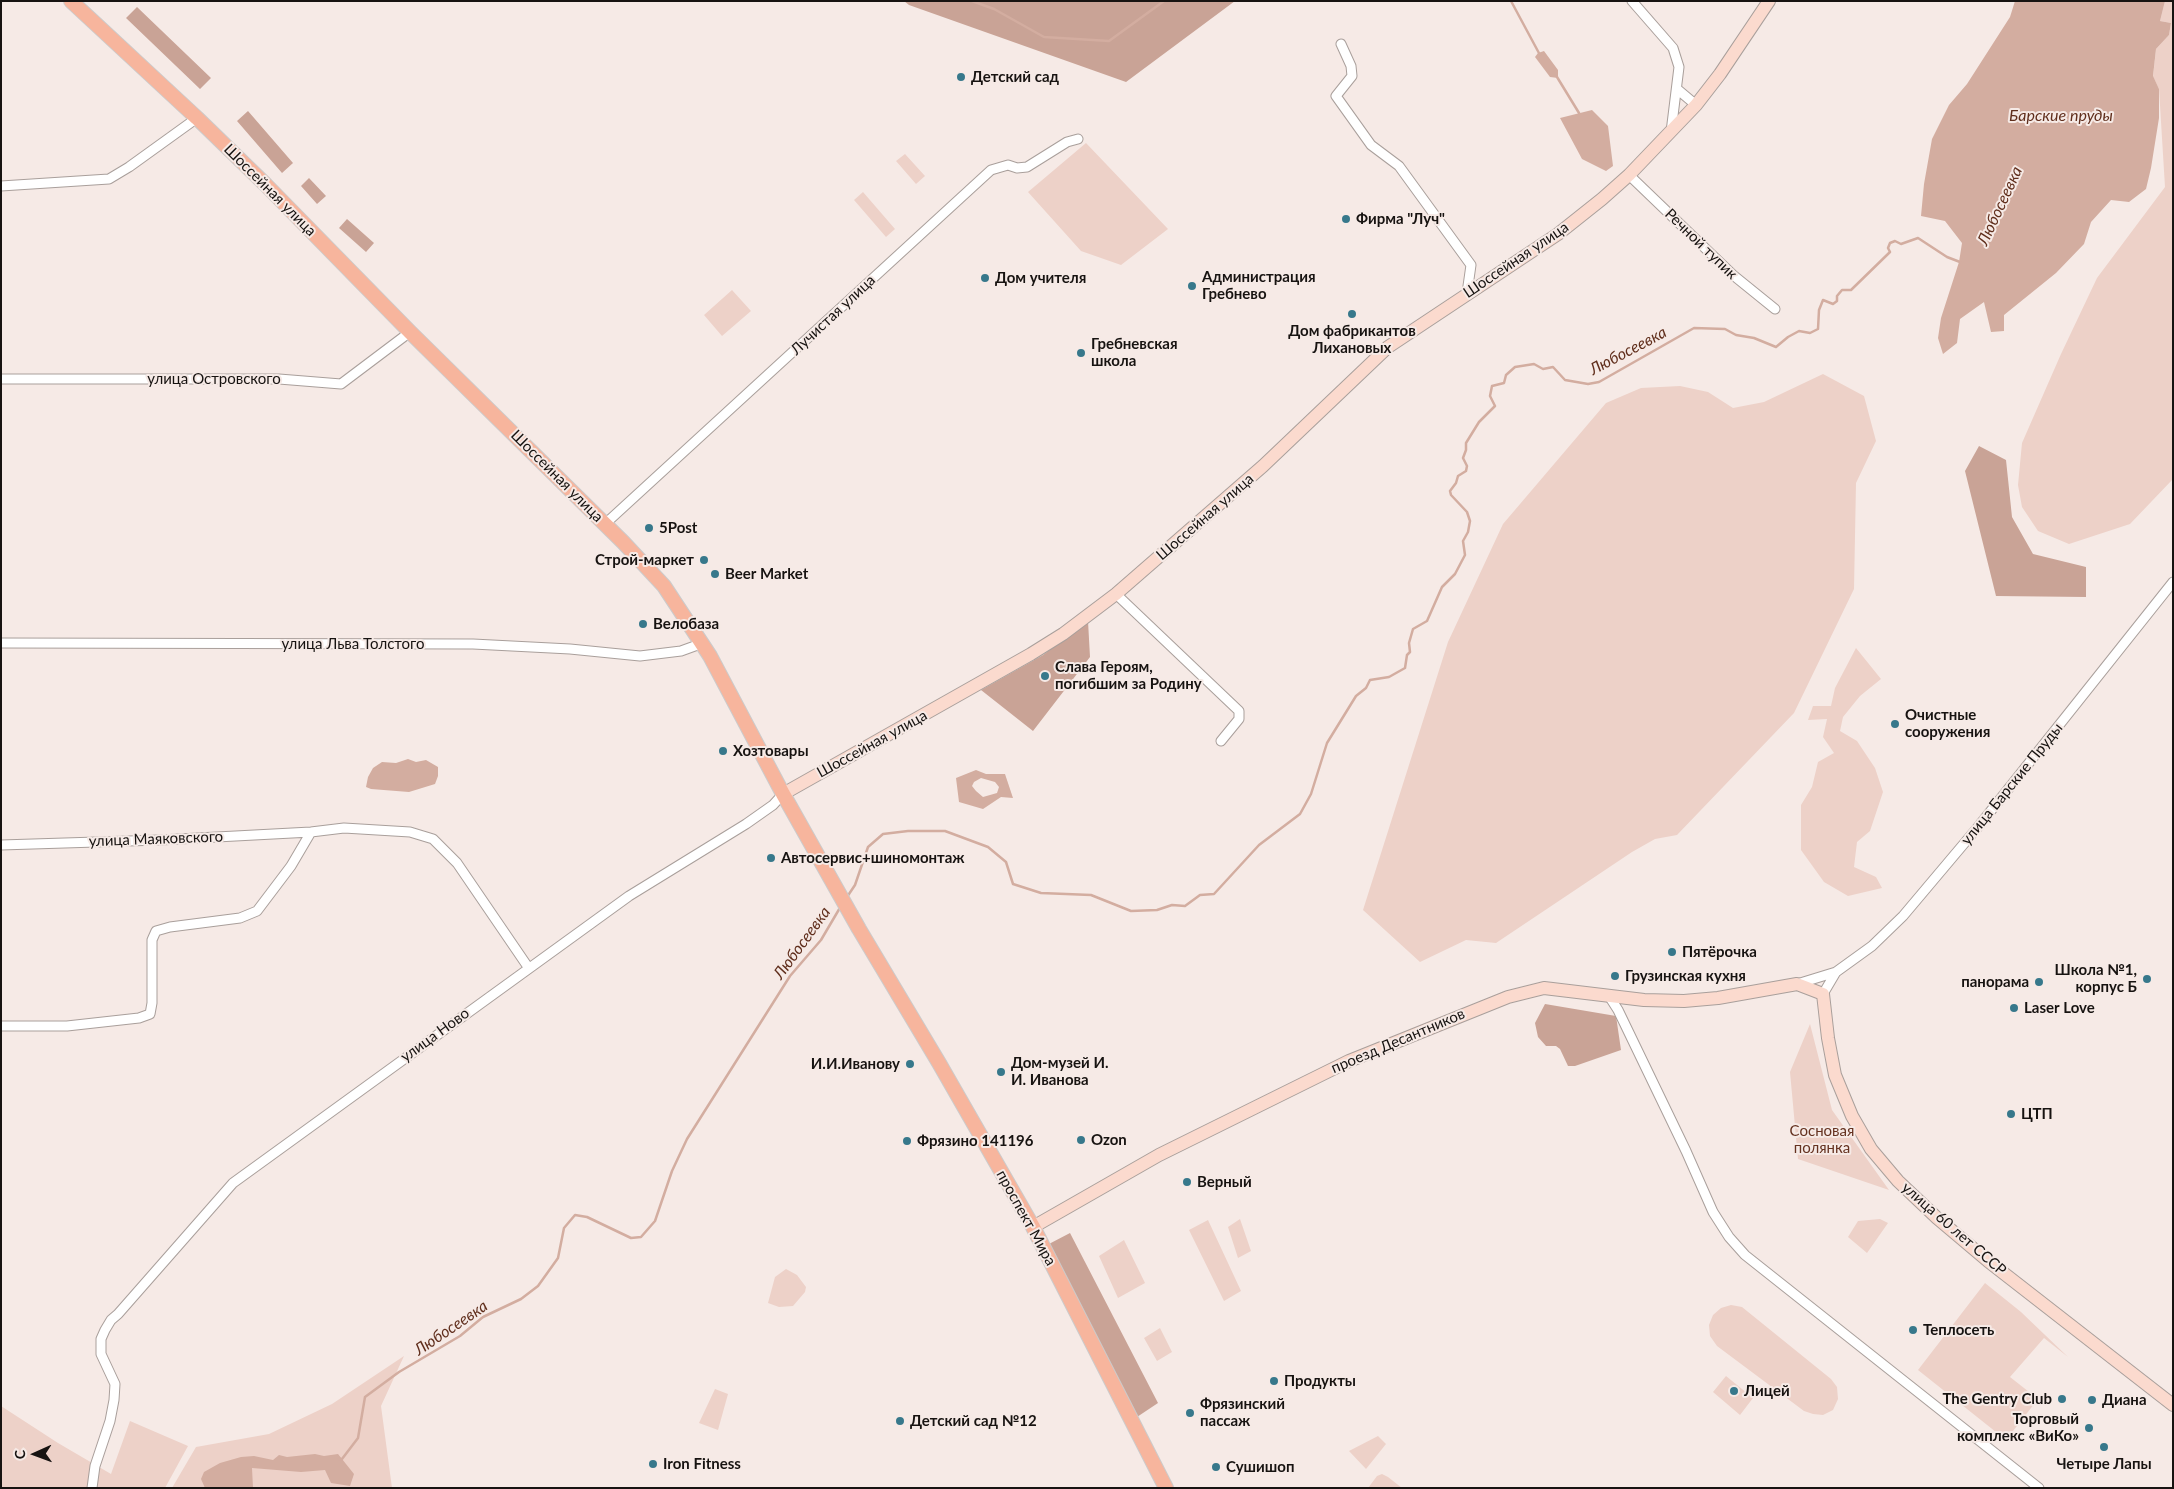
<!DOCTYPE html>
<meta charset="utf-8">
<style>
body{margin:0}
#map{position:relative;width:2174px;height:1489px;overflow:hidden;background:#f6eae6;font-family:Lato,sans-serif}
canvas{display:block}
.frame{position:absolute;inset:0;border:2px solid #171311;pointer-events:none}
.north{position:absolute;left:10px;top:1429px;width:50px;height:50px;-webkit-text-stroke:4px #f6eae6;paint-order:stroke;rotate:268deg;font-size:14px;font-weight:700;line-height:20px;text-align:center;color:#171311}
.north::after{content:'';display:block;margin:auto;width:18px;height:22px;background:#171311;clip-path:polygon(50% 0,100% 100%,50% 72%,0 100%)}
</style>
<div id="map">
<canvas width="2174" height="1489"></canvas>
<div class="frame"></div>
<div class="north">С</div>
</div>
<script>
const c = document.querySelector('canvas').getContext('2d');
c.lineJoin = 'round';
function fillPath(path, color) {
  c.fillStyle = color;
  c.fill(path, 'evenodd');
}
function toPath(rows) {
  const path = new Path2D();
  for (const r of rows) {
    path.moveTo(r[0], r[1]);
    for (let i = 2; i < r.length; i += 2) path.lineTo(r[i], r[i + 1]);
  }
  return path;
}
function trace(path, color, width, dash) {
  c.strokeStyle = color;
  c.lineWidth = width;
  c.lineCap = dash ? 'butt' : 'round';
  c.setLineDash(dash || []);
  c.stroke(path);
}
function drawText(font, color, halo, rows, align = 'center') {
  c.font = font + ' Lato,sans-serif';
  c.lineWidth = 4;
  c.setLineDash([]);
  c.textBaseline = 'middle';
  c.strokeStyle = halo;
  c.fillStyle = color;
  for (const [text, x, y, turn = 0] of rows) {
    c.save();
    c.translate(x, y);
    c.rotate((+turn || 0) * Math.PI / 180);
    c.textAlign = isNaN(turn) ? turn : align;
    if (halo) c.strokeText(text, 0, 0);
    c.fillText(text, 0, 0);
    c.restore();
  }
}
const green = toPath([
 [2165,1,2173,1,2173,479,2130,524,2069,544,2038,531,2022,507,2018,485,2022,443,2061,354,2097,278,2165,187,2159,89,2153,77,2156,49,2169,35,2171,23,2160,21],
 [1086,143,1168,229,1121,265,1081,251,1028,192],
 [905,154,925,176,916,184,896,161],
 [863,192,895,229,886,237,854,200],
 [732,290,751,311,722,336,704,315],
 [1823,374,1864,396,1876,441,1856,483,1854,589,1794,713,1677,835,1655,839,1632,852,1496,943,1466,940,1420,962,1363,910,1448,642,1503,524,1606,403,1641,388,1680,386,1708,392,1733,408,1764,402],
 [1856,648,1881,679,1860,696,1843,717,1840,731,1857,741,1875,768,1883,792,1870,831,1857,842,1854,867,1876,877,1882,888,1848,896,1824,882,1801,850,1801,805,1812,787,1818,762,1834,753,1823,737,1827,719,1808,720,1813,706,1831,706,1835,688],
 [1810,1024,1832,1110,1889,1190,1798,1159,1790,1072],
 [1240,1219,1251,1251,1238,1258,1228,1227],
 [1880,1219,1888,1223,1867,1253,1848,1237,1858,1221],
 [1208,1220,1241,1291,1224,1301,1189,1230],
 [1124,1240,1145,1283,1118,1298,1099,1256],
 [786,1269,797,1275,806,1287,805,1292,793,1306,779,1307,768,1303,775,1277],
 [1985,1283,2021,1312,2068,1357,2044,1338,2010,1377,2038,1399,2006,1440,1918,1370],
 [1731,1305,1742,1307,1831,1379,1837,1387,1838,1399,1833,1410,1823,1415,1813,1414,1804,1411,1717,1346,1710,1336,1709,1325,1713,1315,1721,1308],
 [1160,1328,1172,1352,1157,1361,1144,1338],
 [404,1356,381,1406,392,1488,172,1488,196,1447,269,1434,332,1404],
 [1726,1376,1753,1398,1740,1415,1713,1392],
 [715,1389,728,1394,718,1430,699,1423],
 [1,1406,58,1443,111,1474,130,1421,188,1446,165,1488,1,1488],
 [1378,1436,1386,1444,1366,1469,1349,1451],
 [1382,1474,1388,1477,1402,1488,1368,1488,1377,1476]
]);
const forest = toPath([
 [904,1,1235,1,1126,82,909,5],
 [137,7,211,78,200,89,126,18],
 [248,111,293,163,282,173,237,121],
 [309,178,326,196,317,204,301,186],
 [347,219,374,243,366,252,339,228],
 [1979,446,2006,460,2012,517,2033,554,2086,567,2086,597,1996,596,1965,471],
 [1088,621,1090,657,1033,731,981,690,1043,655],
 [1545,1004,1616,1016,1621,1050,1575,1066,1568,1066,1560,1049,1556,1046,1546,1046,1538,1037,1535,1023],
 [1070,1233,1158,1403,1134,1419,1047,1245]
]);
const water = toPath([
 [2015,1,2165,1,2160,21,2171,23,2169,35,2156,49,2153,76,2159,89,2159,118,2151,168,2146,189,2129,202,2111,200,2091,222,2084,244,2056,273,2004,315,2004,331,1991,332,1984,302,1960,319,1957,343,1943,354,1938,338,1941,318,1959,262,1962,243,1945,221,1921,216,1924,184,1932,139,1949,105,1967,84,2010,17],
 [1544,51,1558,70,1558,78,1550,77,1535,57,1538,53],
 [1592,110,1608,126,1613,166,1606,171,1582,159,1560,118],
 [408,759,416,762,426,760,438,767,438,776,435,784,409,792,371,789,366,787,368,777,373,768,382,762,396,763],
 [976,770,986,774,1005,774,1013,798,1001,797,983,809,959,802,956,778],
 [981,778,995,782,999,787,997,793,983,797,976,791,972,786,974,782],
 [315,1454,324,1456,338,1454,354,1474,350,1486,331,1483,325,1470,301,1472,252,1468,253,1488,205,1488,201,1479,204,1472,220,1463,241,1457,254,1456,273,1460,279,1455,287,1457]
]);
const stream = toPath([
 [972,1,994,9,1044,37,1109,41,1164,1],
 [1511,1,1540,55],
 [1557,77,1579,113],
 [847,897,855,885,868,847,883,834,908,831,945,831,988,847,1006,862,1013,884,1041,893,1091,895,1131,911,1157,910,1172,905,1185,906,1200,895,1214,894,1259,845,1300,814,1311,794,1327,743,1356,696,1366,688,1370,680,1389,677,1405,668,1407,655,1410,652,1409,643,1413,629,1427,621,1442,587,1455,574,1465,555,1463,541,1468,532,1470,521,1467,512,1451,495,1450,491,1456,483,1458,476,1466,471,1467,466,1463,458,1466,450,1466,443,1479,422,1495,406,1490,396,1492,386,1504,383,1506,375,1515,367,1534,364,1543,369,1553,367,1565,380,1588,384,1599,382,1694,328,1725,329,1736,335,1754,338,1776,347,1788,337,1799,331,1810,333,1818,329,1819,310,1823,300,1833,304,1837,301,1837,296,1842,290,1851,290,1890,252,1888,248,1890,243,1895,241,1901,244,1918,238,1947,257,1960,262],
 [339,1459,342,1459,358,1438,365,1397,399,1372,460,1336,483,1317,521,1299,538,1286,558,1258,564,1228,575,1215,587,1217,631,1238,641,1237,655,1221,672,1171,687,1139,790,976,821,940,841,906]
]);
const street = toPath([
 [1632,1,1673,48,1679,67,1671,132],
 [1341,44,1351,66,1352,76,1336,96,1371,145,1399,166,1471,265,1467,293],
 [1677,89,1696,105],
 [1629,175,1733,275,1775,309],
 [1,186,109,179,129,167,197,118],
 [1,379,279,379,341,384,410,332],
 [605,524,991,170,1008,165,1017,168,1027,167,1067,142,1078,139],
 [1116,594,1239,711,1239,719,1221,741],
 [1,643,473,644,570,649,640,656,681,651,703,643],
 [1,845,160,840,311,832,344,828,410,832,433,839,457,863,528,967],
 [1797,984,1836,972,1872,946,1903,916,1978,827,2173,582],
 [1823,994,1836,972],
 [1609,996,1618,1010,1686,1151,1713,1212,1729,1237,1745,1255,2039,1488],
 [1,1026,67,1026,139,1018,150,1014,152,1003,152,940,156,931,170,927,240,918,257,911,291,866,311,832],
 [92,1488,95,1466,110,1421,114,1400,115,1384,101,1354,101,1339,105,1330,111,1320,118,1314,233,1183,629,896,746,824,773,805,783,794]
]);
const secondary = toPath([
 [783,794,1031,654,1063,634,1116,594,1263,466,1388,347,1558,234,1602,199,1629,175,1696,105,1720,74,1769,1],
 [1033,1227,1159,1155,1349,1061,1508,997,1544,988,1644,1000,1684,1001,1718,998,1797,984,1823,994,1828,1038,1835,1075,1852,1116,1871,1149,1898,1181,1937,1218,1988,1261,2173,1405]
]);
const primary = toPath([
 [71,1,197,118,266,185,410,332,623,542,664,586,710,656,783,794,859,929,939,1063,1033,1227,1166,1488]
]);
const markers = [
 [961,77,5,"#37788b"],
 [1346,219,5,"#37788b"],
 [985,278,5,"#37788b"],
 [1192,286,5,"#37788b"],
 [1352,314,5,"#37788b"],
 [1081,353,5,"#37788b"],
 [649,528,5,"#37788b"],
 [704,560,5,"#37788b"],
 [715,574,5,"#37788b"],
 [643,624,5,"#37788b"],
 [1045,676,5,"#37788b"],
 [1895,724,5,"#37788b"],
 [723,751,5,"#37788b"],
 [771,858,5,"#37788b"],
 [1672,952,5,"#37788b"],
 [1615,976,5,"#37788b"],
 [2147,979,5,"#37788b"],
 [2039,982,5,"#37788b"],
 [2014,1008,5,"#37788b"],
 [910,1064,5,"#37788b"],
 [1001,1072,5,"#37788b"],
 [2011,1114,5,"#37788b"],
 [1081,1140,5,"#37788b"],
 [907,1141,5,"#37788b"],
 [1187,1182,5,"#37788b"],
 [1913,1330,5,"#37788b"],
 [1274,1381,5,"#37788b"],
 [1734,1391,5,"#37788b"],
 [2062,1399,5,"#37788b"],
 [2092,1400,5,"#37788b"],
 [1190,1413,5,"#37788b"],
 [900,1421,5,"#37788b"],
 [2089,1428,5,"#37788b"],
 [2104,1447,5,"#37788b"],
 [653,1464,5,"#37788b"],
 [1216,1467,5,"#37788b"]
];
const poiNames = [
 ["Детский сад",971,77],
 ["Фирма \"Луч\"",1356,219],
 ["Администрация",1202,277],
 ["Гребнево",1202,294],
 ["Дом учителя",995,278],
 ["Дом фабрикантов",1352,331,"center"],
 ["Лихановых",1352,348,"center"],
 ["Гребневская",1091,344],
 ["школа",1091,361],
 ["5Post",659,528],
 ["Строй-маркет",694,560,"right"],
 ["Beer Market",725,574],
 ["Велобаза",653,624],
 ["Слава Героям,",1055,667],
 ["погибшим за Родину",1055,684],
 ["Очистные",1905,715],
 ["сооружения",1905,732],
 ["Хозтовары",733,751],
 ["Автосервис+шиномонтаж",781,858],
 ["Пятёрочка",1682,952],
 ["Школа №1,",2137,970,"right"],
 ["корпус Б",2137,987,"right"],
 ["Грузинская кухня",1625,976],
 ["панорама",2029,982,"right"],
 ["Laser Love",2024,1008],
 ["Дом-музей И.",1011,1063],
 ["И. Иванова",1011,1080],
 ["И.И.Иванову",900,1064,"right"],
 ["ЦТП",2021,1114],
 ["Ozon",1091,1140],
 ["Фрязино 141196",917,1141],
 ["Верный",1197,1182],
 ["Теплосеть",1923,1330],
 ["Продукты",1284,1381],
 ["Лицей",1744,1391],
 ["The Gentry Club",2052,1399,"right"],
 ["Диана",2102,1400],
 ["Фрязинский",1200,1404],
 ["пассаж",1200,1421],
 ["Торговый",2079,1419,"right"],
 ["комплекс «ВиКо»",2079,1436,"right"],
 ["Детский сад №12",910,1421],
 ["Iron Fitness",663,1464],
 ["Четыре Лапы",2104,1464,"center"],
 ["Сушишоп",1226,1467]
];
const streetNames = [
 ["Шоссейная улица",270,190,45],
 ["Речной тупик",1701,244,44],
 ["Шоссейная улица",1516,260,-34],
 ["Лучистая улица",833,315,-43],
 ["улица Островского",214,379],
 ["Шоссейная улица",557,476,45],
 ["Шоссейная улица",1205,517,-41],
 ["улица Льва Толстого",353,644],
 ["Шоссейная улица",872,744,-29],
 ["улица Барские Пруды",2012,784,-51],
 ["улица Маяковского",156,839,-2],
 ["улица Ново",435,1035,-36],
 ["проезд Десантников",1398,1041,-23],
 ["проспект Мира",1026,1218,61],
 ["улица 60 лет СССР",1954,1229,41]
];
const parkNames = [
 ["Сосновая",1822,1131],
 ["полянка",1822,1148]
];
const waterNames = [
 ["Барские пруды",2061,116],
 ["Любосеевка",2000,206,-65],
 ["Любосеевка",1628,351,-28],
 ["Любосеевка",802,943,-54],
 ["Любосеевка",451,1328,-34]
];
fillPath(green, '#edd1c8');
fillPath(forest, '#c9a396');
fillPath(water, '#d3ada0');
trace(stream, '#d3ada0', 2.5);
trace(street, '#a99f9b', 11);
trace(secondary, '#a99f9b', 14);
trace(primary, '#cccbcb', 16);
trace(street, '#fff', 9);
trace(secondary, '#fbdace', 12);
trace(primary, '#f7b59d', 14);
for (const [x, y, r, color] of markers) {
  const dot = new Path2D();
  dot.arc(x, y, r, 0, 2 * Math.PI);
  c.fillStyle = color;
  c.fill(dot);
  trace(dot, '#f6eae6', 2);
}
drawText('bold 15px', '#171311', '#f6eae6', poiNames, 'left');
drawText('15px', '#171311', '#f6eae6', streetNames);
drawText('15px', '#653220', '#f6eae6', parkNames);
drawText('italic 16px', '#602e1c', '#f6eae6', waterNames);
</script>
